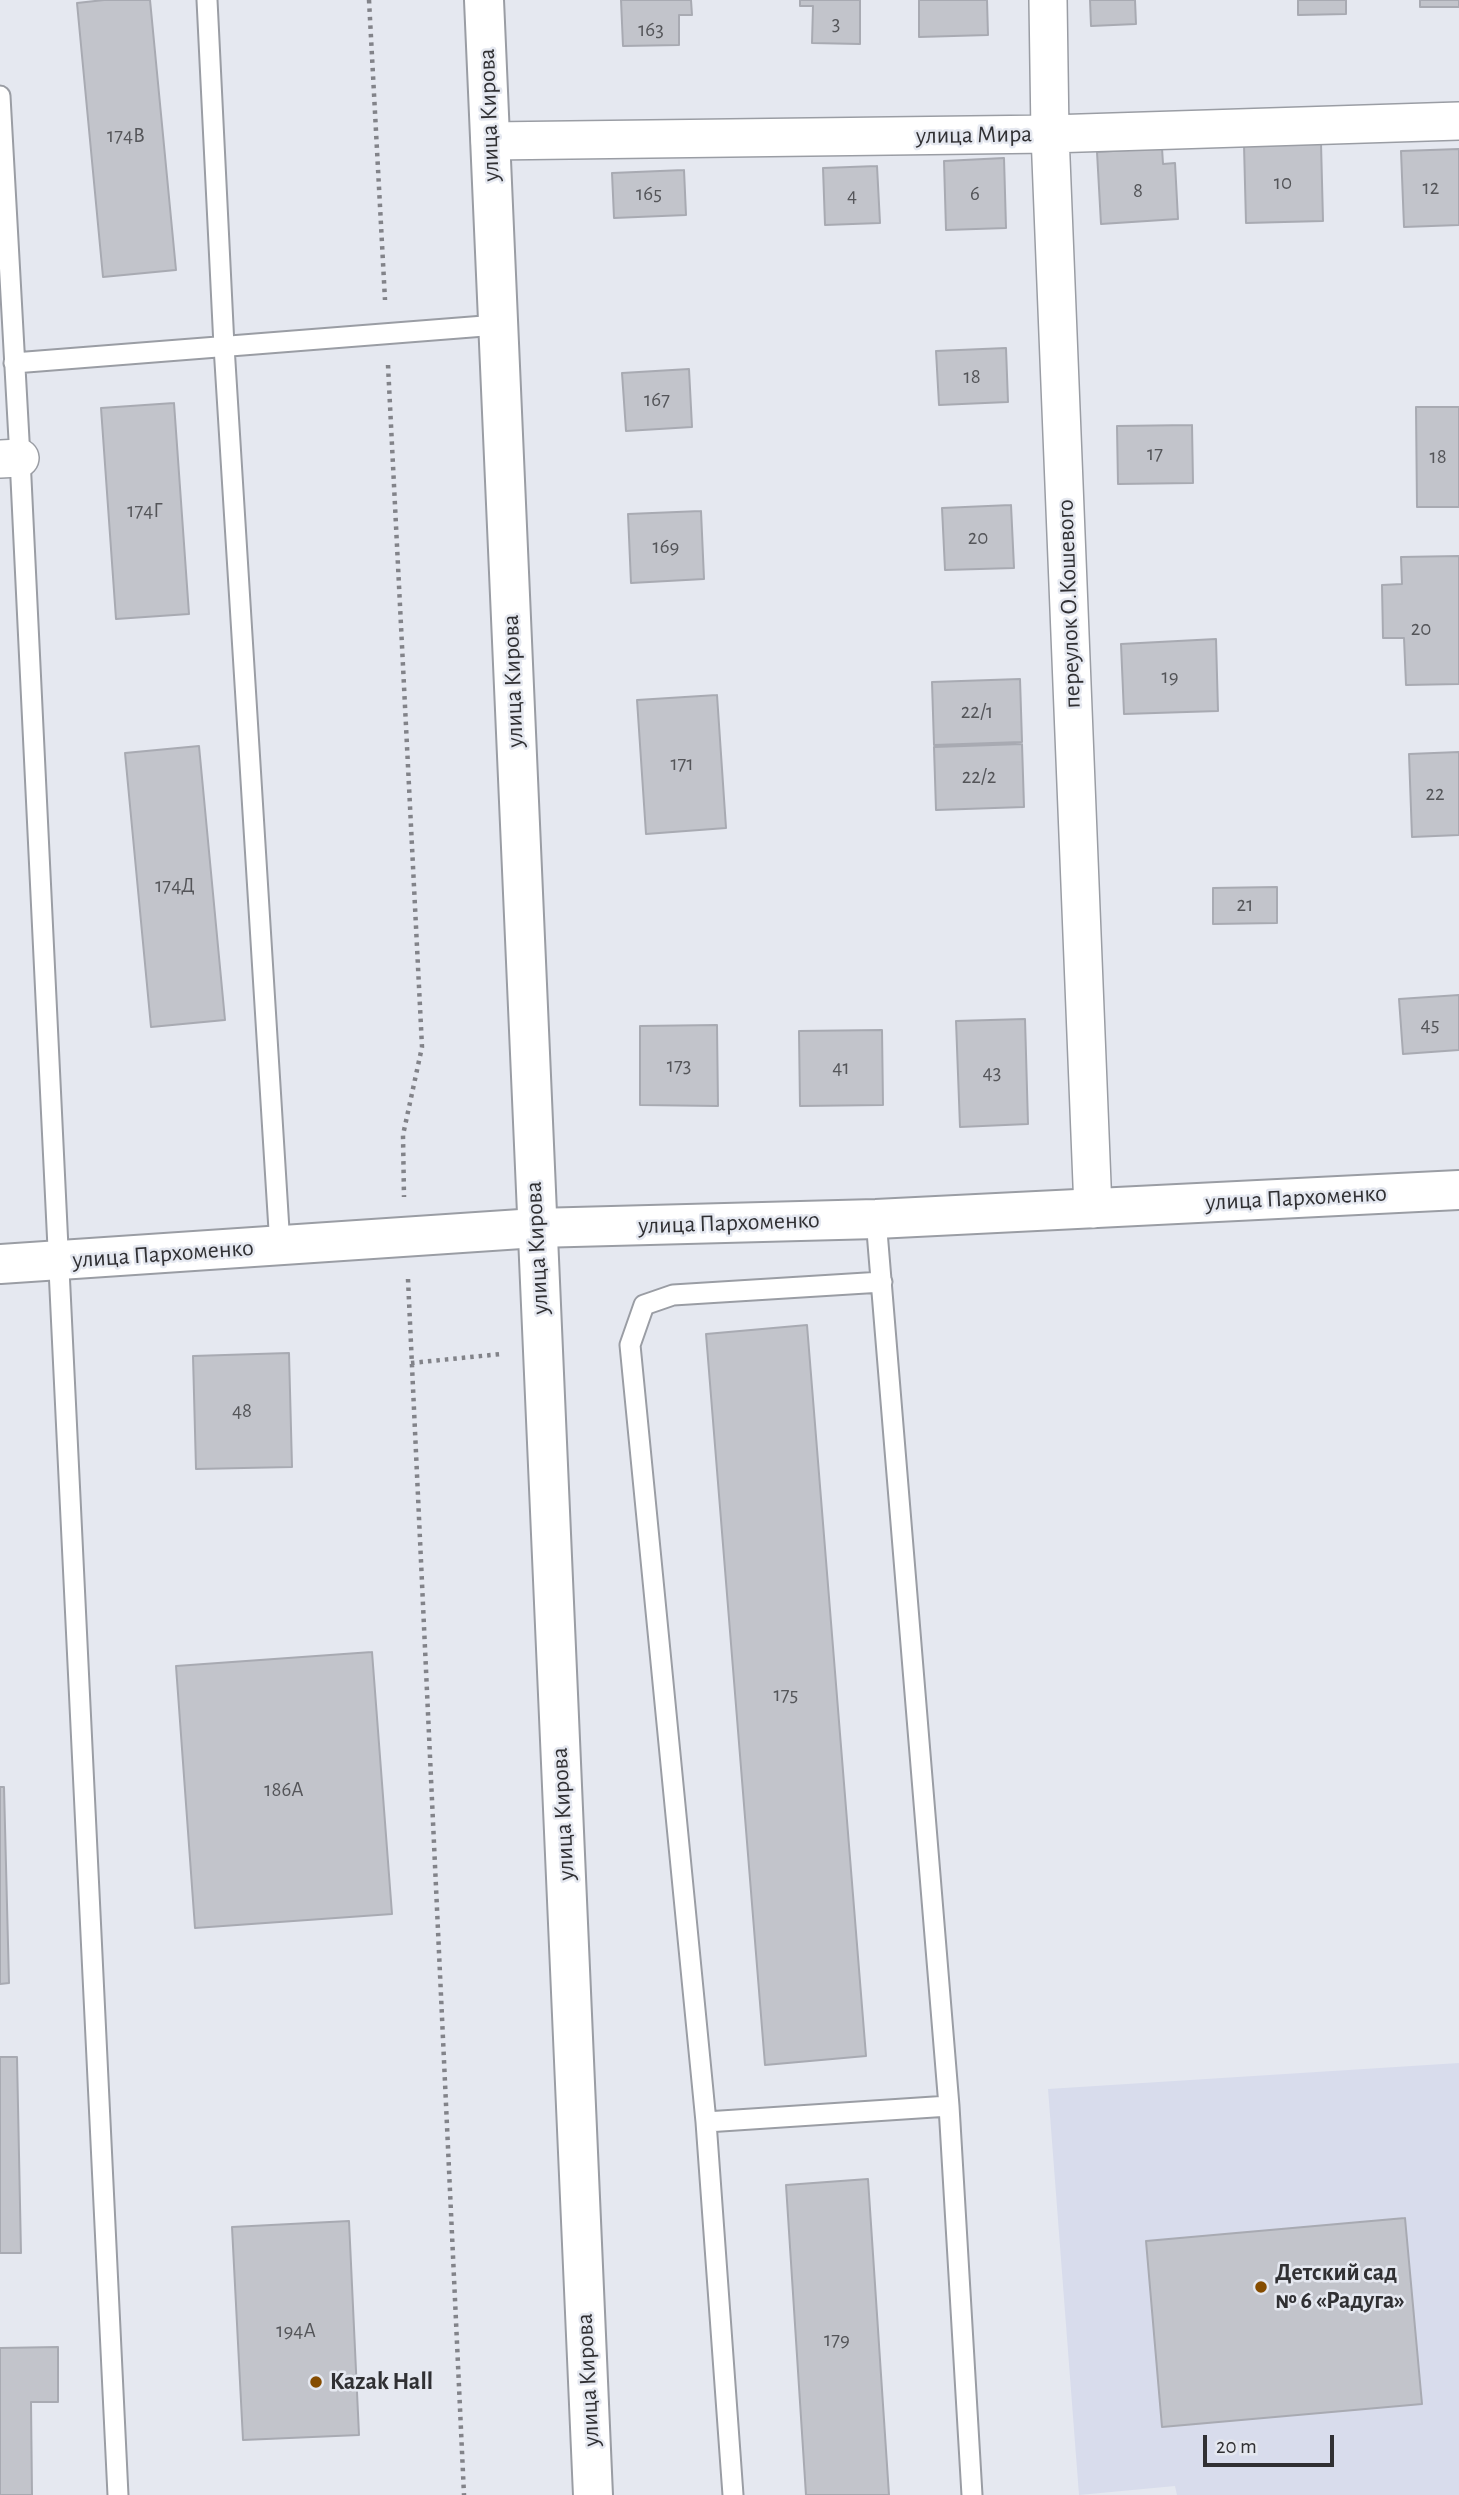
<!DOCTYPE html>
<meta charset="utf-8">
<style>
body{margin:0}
#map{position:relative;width:1459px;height:2495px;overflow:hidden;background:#e5e8f0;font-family:"Alegreya Sans",sans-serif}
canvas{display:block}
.scale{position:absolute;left:1203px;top:2435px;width:131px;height:32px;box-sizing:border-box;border:4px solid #303033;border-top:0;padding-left:9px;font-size:21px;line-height:24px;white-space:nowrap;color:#303033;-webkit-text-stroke:5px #e5e8f0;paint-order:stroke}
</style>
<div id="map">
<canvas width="1459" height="2495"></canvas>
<div class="scale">20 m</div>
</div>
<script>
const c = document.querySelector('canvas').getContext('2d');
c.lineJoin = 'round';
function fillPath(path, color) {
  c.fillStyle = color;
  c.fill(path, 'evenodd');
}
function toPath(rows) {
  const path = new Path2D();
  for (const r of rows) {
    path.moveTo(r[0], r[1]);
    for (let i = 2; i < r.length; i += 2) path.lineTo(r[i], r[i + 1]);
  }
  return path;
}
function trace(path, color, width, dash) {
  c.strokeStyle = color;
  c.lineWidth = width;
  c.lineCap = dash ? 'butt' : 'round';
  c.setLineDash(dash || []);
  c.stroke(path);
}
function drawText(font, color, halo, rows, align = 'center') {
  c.font = font + ' "Alegreya Sans",sans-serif';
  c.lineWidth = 5;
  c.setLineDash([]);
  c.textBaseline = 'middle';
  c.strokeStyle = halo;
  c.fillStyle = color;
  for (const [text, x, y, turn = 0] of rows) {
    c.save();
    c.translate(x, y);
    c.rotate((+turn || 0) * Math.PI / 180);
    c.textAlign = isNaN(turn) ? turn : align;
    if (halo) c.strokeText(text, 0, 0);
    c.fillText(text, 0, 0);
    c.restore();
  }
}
const built = toPath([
 [1459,2063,1459,2495,1177,2495,1175,2486,1079,2495,1048,2089]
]);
const building = toPath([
 [104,0,150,0,176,270,103,277,77,3,104,0],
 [621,0,691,0,692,15,679,15,679,45,623,46,621,0],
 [800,0,860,0,860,44,812,43,813,6,800,6,800,0],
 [919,0,987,0,988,35,919,37,919,0],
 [1090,0,1135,0,1136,24,1091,26,1090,0],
 [1298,0,1346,0,1346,14,1298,15,1298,0],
 [1420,0,1459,0,1459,7,1420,7,1420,0],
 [1321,143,1323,221,1246,223,1244,145,1321,143],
 [1162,148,1163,164,1175,163,1178,219,1101,224,1097,152,1162,148],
 [1459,149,1459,225,1404,227,1401,151,1459,149],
 [1004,158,1006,228,946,230,944,161,1004,158],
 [877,166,880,223,825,225,823,168,877,166],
 [684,170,686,215,614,218,612,173,684,170],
 [1006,348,1008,402,939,405,936,351,1006,348],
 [689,369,692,427,626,431,622,373,689,369],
 [174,403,189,614,116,619,101,408,174,403],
 [1416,407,1459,407,1459,507,1417,507,1416,407],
 [1192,425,1193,483,1118,484,1117,426,1192,425],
 [1011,505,1014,568,945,570,942,508,1011,505],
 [701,511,704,579,631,583,628,514,701,511],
 [1459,556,1459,684,1406,685,1404,638,1383,638,1382,585,1402,584,1401,557,1459,556],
 [1216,639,1218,711,1124,714,1121,644,1216,639],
 [1020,679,1022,742,934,745,932,682,1020,679],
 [717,695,726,828,646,834,637,700,717,695],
 [1022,744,1024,807,936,810,934,747,1022,744],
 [199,746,225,1020,151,1027,125,753,199,746],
 [1459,752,1459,835,1412,837,1409,754,1459,752],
 [1277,887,1277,923,1213,924,1213,888,1277,887],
 [1459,995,1459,1050,1403,1054,1399,999,1459,995],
 [1025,1019,1028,1124,960,1127,956,1021,1025,1019],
 [717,1025,718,1106,640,1105,640,1026,717,1025],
 [882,1030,883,1105,800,1106,799,1031,882,1030],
 [807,1325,866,2056,765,2065,706,1334,807,1325],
 [289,1353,292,1467,196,1469,193,1356,289,1353],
 [372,1652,392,1914,195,1928,176,1666,372,1652],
 [0,1787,4,1787,9,1983,0,1984,0,1787],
 [0,2057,17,2057,21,2253,0,2253,0,2057],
 [868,2179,889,2495,806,2495,786,2185,868,2179],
 [1405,2218,1422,2404,1162,2427,1146,2241,1405,2218],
 [349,2221,359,2435,243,2440,232,2227,349,2221],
 [58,2347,58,2402,31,2402,32,2495,0,2495,0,2348,58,2347]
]);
const path = toPath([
 [369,0,385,300],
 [388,365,422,1047,403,1135,404,1197],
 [408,1279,464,2495],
 [411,1363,501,1354]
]);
const service = toPath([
 [207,0,224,346,280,1246],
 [0,96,20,458,118,2495],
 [14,363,497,325],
 [876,1219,949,2106,972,2495],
 [706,2122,630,1345,644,1305,673,1295,882,1282],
 [733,2495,706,2122,949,2106]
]);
const minor = toPath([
 [1048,0,1050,134,1093,1209],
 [490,141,1050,134,1459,121],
 [0,459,20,458]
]);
const tertiary = toPath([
 [484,0,593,2495]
]);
const secondary = toPath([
 [0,1264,536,1228,876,1219,1459,1190]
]);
const markers = [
 [1261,2287,7,"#854c00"],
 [316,2382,7,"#854c00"]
];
const numberNames = [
 ["3",836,24],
 ["163",651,30],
 ["174В",126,136],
 ["10",1283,183],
 ["12",1431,188],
 ["8",1138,191],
 ["165",649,194],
 ["6",975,194],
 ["4",852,196],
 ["18",972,377],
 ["167",657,400],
 ["17",1155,454],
 ["18",1438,457],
 ["174Г",145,511],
 ["20",978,538],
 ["169",666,547],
 ["20",1421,629],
 ["19",1170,677],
 ["22/1",977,712],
 ["171",682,764],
 ["22/2",979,777],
 ["22",1435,794],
 ["174Д",175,886],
 ["21",1245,905],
 ["45",1430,1025],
 ["173",679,1066],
 ["41",841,1068],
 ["43",992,1073],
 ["48",242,1411],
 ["175",786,1695],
 ["186А",284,1790],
 ["194А",296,2331],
 ["179",837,2340]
];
const streetNames = [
 ["улица Кирова",489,115,-92],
 ["улица Мира",974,135,-1],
 ["переулок О.Кошевого",1069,604,-92],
 ["улица Кирова",513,681,-92],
 ["улица Пархоменко",1296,1198,-3],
 ["улица Пархоменко",729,1223,-2],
 ["улица Кирова",537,1248,-93],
 ["улица Пархоменко",163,1254,-4],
 ["улица Кирова",563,1814,-93],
 ["улица Кирова",588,2380,-93]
];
const poiNames = [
 ["Детский сад",1275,2273],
 ["№ 6 «Радуга»",1275,2301],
 ["Kazak Hall",330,2382]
];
fillPath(built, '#d8dcec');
fillPath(building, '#c2c4cb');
trace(building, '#a8aab2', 2);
trace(service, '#9a9da4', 23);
trace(minor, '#9a9da4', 40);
trace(tertiary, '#9a9da4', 42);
trace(secondary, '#9a9da4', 42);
trace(path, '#828389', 4.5, [3.5, 5]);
trace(service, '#fff', 19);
trace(minor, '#fff', 37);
trace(tertiary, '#fff', 38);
trace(secondary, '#fff', 38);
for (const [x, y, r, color] of markers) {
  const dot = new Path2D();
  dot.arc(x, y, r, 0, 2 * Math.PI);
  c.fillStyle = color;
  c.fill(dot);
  trace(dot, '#e5e8f0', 2.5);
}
drawText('21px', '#545559', null, numberNames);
drawText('24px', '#303033', '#e5e8f0', streetNames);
drawText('bold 24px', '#303033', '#e5e8f0', poiNames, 'left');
</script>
